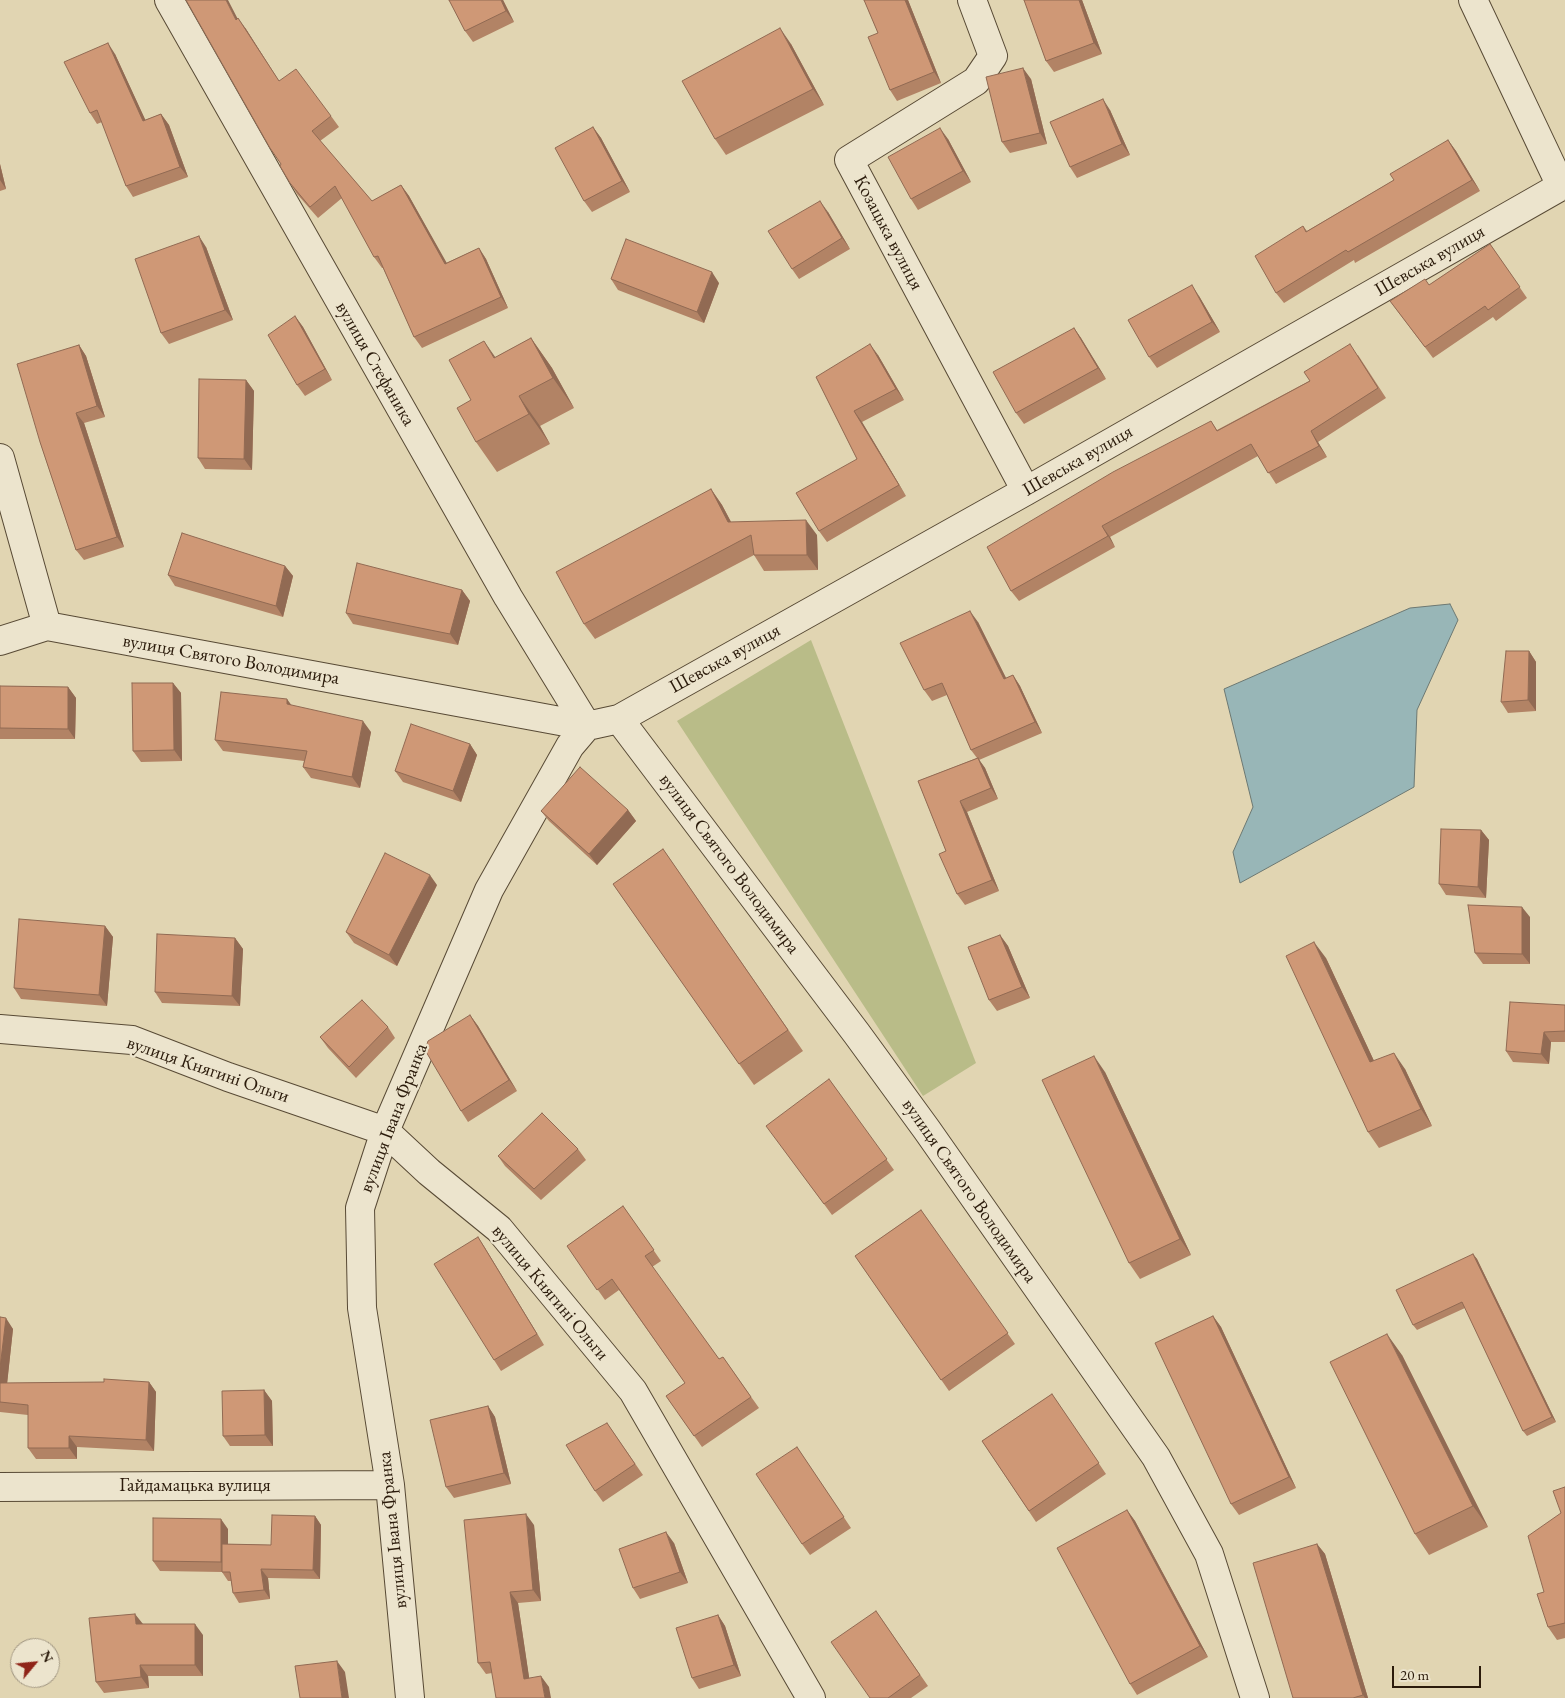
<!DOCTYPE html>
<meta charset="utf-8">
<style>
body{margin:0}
#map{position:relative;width:1565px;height:1698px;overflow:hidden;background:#e1d5b2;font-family:"EB Garamond",serif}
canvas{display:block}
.north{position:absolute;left:10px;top:1638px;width:50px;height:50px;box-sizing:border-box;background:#ece4cd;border:1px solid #9f947f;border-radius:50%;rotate:62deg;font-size:14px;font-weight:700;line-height:20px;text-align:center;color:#2b1b0b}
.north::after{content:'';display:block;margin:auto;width:18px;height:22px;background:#8f2418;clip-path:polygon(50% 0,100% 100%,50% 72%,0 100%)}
.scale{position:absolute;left:1392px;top:1666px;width:89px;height:22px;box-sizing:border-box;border:2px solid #2b1b0b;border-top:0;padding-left:6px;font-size:15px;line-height:18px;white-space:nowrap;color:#2b1b0b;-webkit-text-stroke:4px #ece4cd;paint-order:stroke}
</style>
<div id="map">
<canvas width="1565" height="1698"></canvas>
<div class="north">N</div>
<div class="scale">20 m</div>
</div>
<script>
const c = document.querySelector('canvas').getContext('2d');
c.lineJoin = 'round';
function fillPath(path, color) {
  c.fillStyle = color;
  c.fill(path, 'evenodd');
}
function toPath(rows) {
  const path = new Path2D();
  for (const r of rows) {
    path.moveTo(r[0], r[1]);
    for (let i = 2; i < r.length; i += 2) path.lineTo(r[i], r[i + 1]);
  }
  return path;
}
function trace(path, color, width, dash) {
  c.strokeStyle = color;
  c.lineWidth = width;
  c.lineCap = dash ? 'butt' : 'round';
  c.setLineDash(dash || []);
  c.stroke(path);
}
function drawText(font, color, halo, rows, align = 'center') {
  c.font = font + ' "EB Garamond",serif';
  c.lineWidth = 4.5;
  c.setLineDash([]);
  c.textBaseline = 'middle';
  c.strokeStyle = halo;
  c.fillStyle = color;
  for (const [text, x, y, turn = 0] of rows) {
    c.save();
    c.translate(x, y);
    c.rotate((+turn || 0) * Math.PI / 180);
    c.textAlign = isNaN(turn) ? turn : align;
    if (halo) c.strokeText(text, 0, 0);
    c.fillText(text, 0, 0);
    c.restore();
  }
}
const green = toPath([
 [811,640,976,1063,923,1096,677,721]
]);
const water = toPath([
 [1450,604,1458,620,1417,710,1414,787,1240,883,1233,852,1253,807,1224,689,1410,608,1450,604]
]);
const minor = toPath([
 [169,0,508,597,587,726],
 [972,0,993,56,976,81,849,160,1026,491],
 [1473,0,1561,186],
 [0,458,47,626],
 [0,641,47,626,587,726,619,719,1026,491,1565,184],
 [619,719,857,1034,927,1130,1156,1457,1209,1554,1255,1698],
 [0,1029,132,1040,228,1077,385,1131,429,1172,499,1229,633,1391,811,1698],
 [0,1487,390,1485],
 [410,1698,390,1485,362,1308,360,1208,385,1131,489,890,570,746,587,726]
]);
const wall = toPath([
 [449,0,503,0,514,22,473,42,465,31],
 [864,0,908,0,941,83,897,101,890,90,878,33],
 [1024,0,1082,0,1102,54,1054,72,1046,61],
 [237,19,246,29,279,81,331,116,339,127,320,141,372,201,401,185,409,196,446,263,479,248,486,259,508,308,422,348,414,337,383,268,382,268,374,257,342,198,318,218,297,194,290,183,281,164,270,148],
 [791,44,824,105,726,155,715,139],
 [115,54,145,120,161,114,169,125,188,177,133,197,126,186,102,122,97,124,90,113],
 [1031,79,1047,144,1010,153,1002,142],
 [1110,110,1130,155,1077,178,1070,167],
 [593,127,601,138,630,192,592,212,584,201],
 [948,139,971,182,918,210,911,199],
 [1448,140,1456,151,1480,191,1355,263,1354,260,1284,303,1276,293,1303,226,1307,231,1394,180],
 [0,164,6,189,0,191],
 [828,212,850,249,799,279,792,269],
 [1490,244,1527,298,1496,321,1493,317,1433,358,1390,301,1429,285],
 [206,247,233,320,169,344,161,333],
 [611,279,719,283,704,323,618,290],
 [1199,296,1220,332,1157,368,1149,357],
 [295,316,303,327,332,380,305,396,297,385],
 [1074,328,1081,338,1106,379,1024,424,1016,413],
 [531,338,552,368,574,408,540,426,550,444,497,472,476,442,471,400,496,357],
 [79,345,86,356,105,417,84,423,124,547,84,560,76,550,40,442],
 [878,355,904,400,862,422,906,496,827,542,819,531,857,459,816,377],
 [1358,355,1386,398,1318,442,1327,457,1276,484,1258,456,1110,537,1115,547,1019,601,1011,591,1211,421,1217,430],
 [246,380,254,391,252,470,205,469,198,458],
 [711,489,722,505,731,522,817,535,818,570,764,571,754,555,595,639,584,624],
 [285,566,293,576,283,617,175,586,168,575],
 [462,590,470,601,458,645,353,624,346,613],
 [978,622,1006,678,1013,675,1020,686,1042,733,979,760,985,768,998,799,967,812,999,891,965,905,957,894,946,851,918,781,977,758,971,750,947,695,932,701,924,690],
 [1529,651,1536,662,1536,711,1508,713,1501,702],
 [173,683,181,693,182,761,141,762,133,751],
 [0,686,68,687,76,698,75,739,0,739],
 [291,706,371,732,360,788,311,778,303,767,304,761,223,751,215,740],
 [470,744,477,755,461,802,403,782,395,771],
 [628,810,636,821,597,865,549,821,541,811],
 [1481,830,1489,840,1486,898,1446,895,1439,884],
 [663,849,803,1051,754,1085,613,884],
 [437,885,397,966,354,943,346,932],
 [1530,917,1530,964,1483,964,1475,953],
 [105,926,113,937,107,1006,21,999,14,988],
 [1000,935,1008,946,1030,998,997,1011,989,1000],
 [235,938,243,949,240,1006,162,1003,155,992],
 [1326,958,1374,1061,1405,1069,1432,1126,1379,1148,1368,1132],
 [1565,1005,1565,1042,1551,1042,1549,1064,1513,1062,1506,1051],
 [470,1015,478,1026,517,1091,468,1122,461,1111],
 [388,1027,395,1038,356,1078,328,1048,320,1037],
 [1105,1072,1191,1255,1140,1279,1129,1263],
 [829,1079,894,1170,832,1215,774,1136],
 [578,1149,586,1160,541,1200,505,1166,498,1156],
 [623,1206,661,1261,652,1267,719,1359,723,1357,759,1408,702,1447,666,1396,685,1383,619,1290,605,1300,567,1246],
 [921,1210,1015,1344,949,1391,855,1256],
 [478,1237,485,1248,544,1345,501,1371,494,1360],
 [1473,1254,1477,1259,1556,1422,1527,1436,1523,1431,1465,1308,1417,1330,1413,1325],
 [1213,1316,1221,1327,1296,1488,1239,1515,1231,1504],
 [0,1317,13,1329,7,1383,149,1382,156,1392,154,1451,77,1447,77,1459,36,1459,28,1448,28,1415,0,1412],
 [1402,1355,1488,1527,1429,1555,1415,1534],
 [264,1390,272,1401,273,1446,230,1446,223,1436],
 [1052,1394,1106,1474,1036,1522,982,1441],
 [488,1406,495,1417,511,1484,454,1498,446,1487],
 [607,1423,643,1475,603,1502,595,1491],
 [797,1447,851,1528,810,1555,802,1544],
 [1565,1487,1565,1638,1557,1640,1548,1627,1544,1592,1561,1513],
 [1127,1510,1135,1521,1208,1657,1137,1695,1130,1684],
 [315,1516,321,1525,320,1579,268,1578,270,1599,239,1603,233,1593,231,1581,228,1581,222,1572,160,1571,153,1561,228,1529,228,1544,271,1545],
 [534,1525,541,1601,518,1603,529,1678,549,1687,492,1673,486,1674,478,1663],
 [674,1543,688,1583,640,1599,633,1588],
 [1317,1544,1325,1554,1368,1698,1293,1698],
 [876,1611,928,1686,911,1698,870,1698],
 [718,1615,725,1626,741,1676,699,1689,692,1678],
 [143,1624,203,1635,203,1676,148,1676,149,1688,104,1693,96,1682]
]);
const shadedWall = toPath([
 [226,0,228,0,244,31,236,20],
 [501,0,503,0,514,22,506,11],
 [905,0,908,0,941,83,934,72],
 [1079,0,1082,0,1102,54,1094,43],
 [238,18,246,29,286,92,279,81],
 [780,28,791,44,824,105,813,89],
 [108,43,115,54,151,132,143,121],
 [1023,68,1031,79,1047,144,1040,133],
 [1103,99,1110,110,1130,155,1122,144],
 [161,114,169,125,188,177,180,167],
 [593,127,601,138,630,192,622,181],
 [940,128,948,139,971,182,963,171],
 [1448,140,1456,151,1480,191,1472,180],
 [0,164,6,189,0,180],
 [401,185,409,196,453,274,445,264],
 [820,201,828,212,850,249,842,238],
 [199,236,206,247,233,320,225,310],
 [479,248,486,259,508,308,501,297],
 [712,272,719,283,704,323,697,312],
 [1192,285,1199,296,1220,332,1212,322],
 [295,316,303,327,332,380,325,369],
 [1074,328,1081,338,1106,379,1098,368],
 [531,338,552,368,574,408,553,378],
 [484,341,505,371,494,358],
 [870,344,878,355,904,400,896,389],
 [79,345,86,356,105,417,97,406],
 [246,380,254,391,252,470,244,459],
 [519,396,540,426,550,444,529,414],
 [854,411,862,422,906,496,899,485],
 [76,413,84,423,124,547,117,537],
 [1311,431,1318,442,1327,457,1319,446],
 [711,489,722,505,739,537,728,522],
 [806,520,817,535,818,570,807,555],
 [1102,526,1110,537,1115,547,1108,536],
 [285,566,293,576,283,617,276,606],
 [462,590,470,601,458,645,450,634],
 [970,611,978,622,1012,690,1004,679],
 [1529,651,1536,662,1536,711,1528,700],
 [1013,675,1020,686,1042,733,1035,722],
 [173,683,181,693,182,761,174,750],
 [68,687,76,698,75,739,68,729],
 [287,699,295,710,287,704],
 [363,721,371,732,360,788,352,777],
 [470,744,477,755,461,802,453,791],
 [978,758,985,768,998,799,991,788],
 [960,801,967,812,999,891,992,880],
 [628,810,636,821,597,865,589,854],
 [1481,830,1489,840,1486,898,1478,887],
 [430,875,437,885,397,966,389,955],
 [1522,907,1530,917,1530,964,1522,954],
 [105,926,113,937,107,1006,99,995],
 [1000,935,1008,946,1030,998,1022,987],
 [235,938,243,949,240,1006,232,996],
 [1314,942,1326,958,1382,1078,1370,1062],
 [470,1015,478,1026,517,1091,509,1080],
 [1544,1032,1551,1042,1549,1064,1541,1054],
 [1394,1053,1405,1069,1432,1126,1421,1109],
 [1094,1056,1105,1072,1191,1255,1180,1239],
 [478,1237,485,1248,544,1345,537,1334],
 [1473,1254,1477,1259,1556,1422,1552,1417],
 [1213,1316,1221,1327,1296,1488,1289,1477],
 [6,1318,13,1329,6,1394,0,1385,0,1368],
 [1387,1334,1402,1355,1488,1527,1473,1506],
 [149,1382,156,1392,154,1451,146,1440],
 [264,1390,272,1401,273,1446,265,1435],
 [488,1406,495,1417,511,1484,504,1473],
 [69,1436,77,1447,77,1459,69,1448],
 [1127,1510,1135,1521,1208,1657,1200,1646],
 [526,1514,534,1525,541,1601,533,1590],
 [315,1516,321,1525,320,1579,313,1570],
 [221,1519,228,1529,228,1572,221,1562],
 [666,1532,674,1543,688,1583,680,1572],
 [1317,1544,1325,1554,1368,1698,1365,1698,1363,1695],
 [261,1569,268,1578,270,1599,264,1590],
 [510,1592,518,1603,531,1690,524,1679],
 [135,1614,143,1624,136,1624],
 [718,1615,725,1626,741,1676,734,1665],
 [195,1624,203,1635,203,1676,195,1665],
 [337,1661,345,1672,349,1698,342,1698],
 [140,1665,148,1676,149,1688,141,1677],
 [541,1676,549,1687,551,1698,545,1698]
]);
const building = toPath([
 [186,0,226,0,236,20,238,18,279,81,296,69,331,116,312,131,372,201,401,185,445,264,479,248,501,297,414,337,378,256,374,257,335,186,310,207,290,183,280,166,281,164,270,148,186,0],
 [449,0,501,0,506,11,465,31,449,0],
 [864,0,905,0,934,72,890,90,868,37,878,33,864,0],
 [1024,0,1079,0,1094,43,1046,61,1024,0],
 [780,28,813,89,715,139,682,81,780,28],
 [108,43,143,121,161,114,180,167,126,186,97,110,90,113,64,62,108,43],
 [1023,68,1040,133,1002,142,986,77,1023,68],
 [1103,99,1122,144,1070,167,1050,122,1103,99],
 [593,127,622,181,584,201,555,148,593,127],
 [940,128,963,171,911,199,888,157,940,128],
 [1448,140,1472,180,1348,252,1346,250,1276,293,1255,256,1303,226,1306,232,1394,180,1390,174,1448,140],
 [820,201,842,238,792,269,768,231,820,201],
 [199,236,225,310,161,333,135,259,199,236],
 [626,239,712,272,697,312,611,279,626,239],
 [1490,244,1520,287,1488,310,1485,306,1425,347,1390,301,1425,279,1429,285,1490,244],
 [1192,285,1212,322,1149,357,1128,320,1192,285],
 [295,316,325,369,297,385,268,335,295,316],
 [1074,328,1098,368,1016,413,993,372,1074,328],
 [531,338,553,378,519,396,529,414,476,442,457,408,471,400,449,360,484,341,494,358,531,338],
 [870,344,896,389,854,411,899,485,819,531,796,493,857,459,816,377,870,344],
 [1350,344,1378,388,1311,431,1319,446,1268,473,1251,444,1102,526,1108,536,1011,591,987,547,1113,472,1211,421,1217,431,1310,381,1304,372,1350,344],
 [79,345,97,406,76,413,117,537,76,550,40,442,17,364,79,345],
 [199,379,246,380,244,459,198,458,199,379],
 [711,489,728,522,806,520,807,555,754,555,751,535,584,624,556,572,711,489],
 [182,533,285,566,276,606,168,575,182,533],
 [357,563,462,590,450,634,346,613,357,563],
 [970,611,1004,679,1013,675,1035,722,971,750,942,683,924,690,900,643,970,611],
 [1506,651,1529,651,1528,700,1501,702,1506,651],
 [132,683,173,683,174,750,133,751,132,683],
 [0,686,68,687,68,729,0,728,0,686],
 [221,692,287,699,287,704,363,721,352,777,303,767,307,751,215,740,221,692],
 [411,724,470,744,453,791,395,771,411,724],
 [978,758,991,788,960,801,992,880,957,894,939,854,946,851,918,781,978,758],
 [580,767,628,810,589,854,541,811,580,767],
 [1441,829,1481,830,1478,887,1439,884,1441,829],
 [663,849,788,1030,739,1064,613,884,663,849],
 [385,853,430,875,389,955,346,932,385,853],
 [1468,905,1522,907,1522,954,1475,953,1468,905],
 [19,919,105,926,99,995,14,988,19,919],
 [157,934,235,938,232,996,155,992,157,934],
 [1000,935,1022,987,989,1000,968,947,1000,935],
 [1314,942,1370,1062,1394,1053,1421,1109,1368,1132,1286,956,1314,942],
 [362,1000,388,1027,349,1067,320,1037,362,1000],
 [1510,1002,1565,1005,1565,1031,1544,1032,1541,1054,1506,1051,1510,1002],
 [470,1015,509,1080,461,1111,425,1050,428,1041,470,1015],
 [1094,1056,1180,1239,1129,1263,1042,1080,1094,1056],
 [829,1079,887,1159,824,1204,766,1126,829,1079],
 [542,1113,578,1149,534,1189,498,1156,542,1113],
 [623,1206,654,1250,645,1256,719,1359,723,1357,751,1397,694,1436,666,1396,685,1383,612,1279,597,1290,567,1246,623,1206],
 [921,1210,1008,1333,941,1380,855,1256,921,1210],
 [478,1237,537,1334,494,1360,434,1264,478,1237],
 [1473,1254,1552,1417,1523,1431,1462,1302,1413,1325,1396,1290,1473,1254],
 [1213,1316,1289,1477,1231,1504,1155,1343,1213,1316],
 [0,1317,6,1318,0,1368,0,1317],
 [1387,1334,1473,1506,1415,1534,1330,1362,1387,1334],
 [104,1379,149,1382,146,1440,69,1436,69,1448,28,1448,28,1405,0,1402,0,1383,104,1382,104,1379],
 [264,1390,265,1435,223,1436,222,1391,264,1390],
 [1052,1394,1099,1463,1029,1511,982,1441,1052,1394],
 [488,1406,504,1473,446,1487,430,1420,488,1406],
 [607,1423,635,1464,595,1491,566,1445,607,1423],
 [797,1447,844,1517,802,1544,756,1474,797,1447],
 [1565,1487,1565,1623,1548,1627,1537,1594,1544,1592,1528,1536,1561,1513,1553,1491,1565,1487],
 [1127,1510,1200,1646,1130,1684,1057,1548,1127,1510],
 [526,1514,533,1590,510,1592,524,1679,541,1676,545,1698,496,1698,490,1662,478,1663,464,1520,526,1514],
 [272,1515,315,1516,313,1570,261,1569,264,1590,233,1593,230,1572,222,1572,222,1544,271,1545,272,1515],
 [153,1518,221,1519,221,1562,153,1561,153,1518],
 [666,1532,680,1572,633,1588,619,1549,666,1532],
 [1317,1544,1363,1695,1353,1698,1293,1698,1253,1563,1317,1544],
 [876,1611,920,1675,888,1698,870,1698,831,1642,876,1611],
 [135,1614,136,1624,195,1624,195,1665,140,1665,141,1677,96,1682,89,1618,135,1614],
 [718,1615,734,1665,692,1678,676,1628,718,1615],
 [337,1661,342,1698,300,1698,295,1666,337,1661]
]);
const streetNames = [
 ["Козацька вулиця",888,233,62],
 ["Шевська вулиця",1430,261,-30],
 ["вулиця Стефаника",375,364,60],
 ["Шевська вулиця",1078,461,-30],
 ["Шевська вулиця",725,659,-29],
 ["вулиця Святого Володимира",231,660,10],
 ["вулиця Святого Володимира",729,864,53],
 ["вулиця Княгині Ольги",208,1070,19],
 ["вулиця Івана Франка",394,1118,-69],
 ["вулиця Святого Володимира",969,1191,55],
 ["вулиця Княгині Ольги",550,1293,50],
 ["Гайдамацька вулиця",195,1486],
 ["вулиця Івана Франка",393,1530,-96]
];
fillPath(green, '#b9bc88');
fillPath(water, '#98b6b7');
trace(water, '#6c7872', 1);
trace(minor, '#584a35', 30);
trace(minor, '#ece4cd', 28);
fillPath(wall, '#b28365');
fillPath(shadedWall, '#916a53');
fillPath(building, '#cf9876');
trace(building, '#916a53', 1);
drawText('19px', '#2b1b0b', '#ece4cd', streetNames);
</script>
